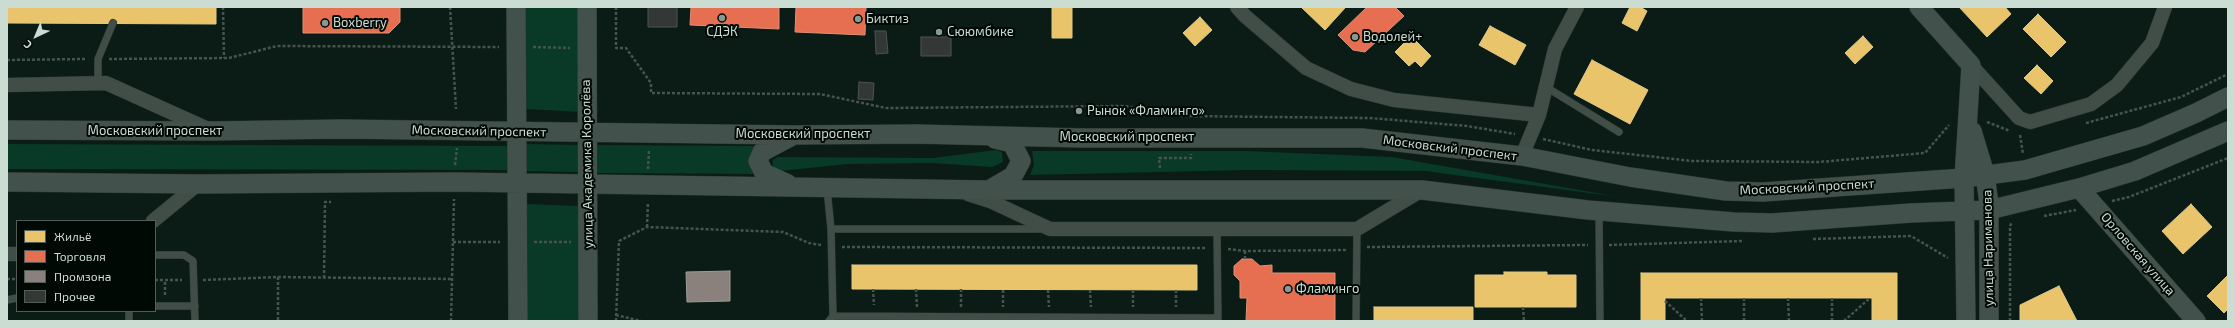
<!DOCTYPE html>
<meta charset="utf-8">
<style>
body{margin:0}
#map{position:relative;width:2235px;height:328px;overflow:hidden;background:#0a1c15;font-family:"Exo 2",sans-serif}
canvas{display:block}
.frame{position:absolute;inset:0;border:8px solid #cbdcd3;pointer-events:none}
.legend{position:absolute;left:16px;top:220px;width:140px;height:92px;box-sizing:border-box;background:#010905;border:1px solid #525d57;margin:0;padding:5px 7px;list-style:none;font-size:12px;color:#cbdcd3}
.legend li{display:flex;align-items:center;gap:8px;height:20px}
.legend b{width:20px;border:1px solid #525d57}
.north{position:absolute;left:16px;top:16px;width:40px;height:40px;-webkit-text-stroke:3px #010905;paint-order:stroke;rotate:224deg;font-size:11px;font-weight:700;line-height:16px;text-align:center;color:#cbdcd3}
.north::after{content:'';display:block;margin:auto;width:14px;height:18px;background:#cbdcd3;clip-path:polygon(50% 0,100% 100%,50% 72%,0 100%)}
</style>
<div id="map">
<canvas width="2235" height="328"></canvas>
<div class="frame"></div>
<ul class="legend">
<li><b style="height:11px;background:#e9c46a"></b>Жильё</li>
<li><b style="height:11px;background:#e76f51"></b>Торговля</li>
<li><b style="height:11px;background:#8a817c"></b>Промзона</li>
<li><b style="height:11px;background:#333736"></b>Прочее</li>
</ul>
<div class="north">С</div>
</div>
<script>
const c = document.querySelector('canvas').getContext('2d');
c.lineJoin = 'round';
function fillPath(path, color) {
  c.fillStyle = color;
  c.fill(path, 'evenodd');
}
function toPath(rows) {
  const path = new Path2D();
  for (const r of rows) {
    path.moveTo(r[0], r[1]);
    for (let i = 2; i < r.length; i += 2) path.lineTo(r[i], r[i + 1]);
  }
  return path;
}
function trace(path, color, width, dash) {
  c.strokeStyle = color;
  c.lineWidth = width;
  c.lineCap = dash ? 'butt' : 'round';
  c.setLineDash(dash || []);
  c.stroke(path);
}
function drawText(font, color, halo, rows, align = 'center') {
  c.font = font + ' "Exo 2",sans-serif';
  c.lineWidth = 4;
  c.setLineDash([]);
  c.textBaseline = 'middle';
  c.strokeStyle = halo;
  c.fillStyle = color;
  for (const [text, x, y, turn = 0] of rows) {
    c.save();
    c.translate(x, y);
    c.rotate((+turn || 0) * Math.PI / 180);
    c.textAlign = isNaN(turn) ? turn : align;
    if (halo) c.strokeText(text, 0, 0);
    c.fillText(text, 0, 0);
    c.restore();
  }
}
const green = toPath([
 [525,7,581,7,582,112,525,109],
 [7,144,507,146,507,170,7,169],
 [525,144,578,145,578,172,525,171],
 [596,145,757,146,752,150,750,160,756,174,597,173],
 [996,150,1002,152,1003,162,992,167,931,163,848,164,780,171,775,169,773,165,773,160,778,157,933,158],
 [1032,151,1246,151,1392,157,1619,197,1425,171,1248,170,1030,175,1034,165],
 [527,204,580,206,579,321,527,321]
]);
const homes = toPath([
 [7,7,216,7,216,24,7,23,7,7],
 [1052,7,1072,7,1072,38,1052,38,1052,7],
 [1301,7,1344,7,1345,8,1325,30,1301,7],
 [1630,7,1640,7,1647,11,1637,31,1622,23,1630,7],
 [1959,7,2005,7,2011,14,1987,37,1959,7],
 [2038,14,2066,42,2051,57,2023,29,2038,14],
 [1200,17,1212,30,1195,46,1183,33,1200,17],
 [1490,26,1526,45,1515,65,1479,45,1490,26],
 [1411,36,1431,56,1421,67,1415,61,1409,66,1395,52,1411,36],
 [1863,36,1873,47,1855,64,1845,53,1863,36],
 [1592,60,1648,90,1630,124,1574,94,1592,60],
 [2037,65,2053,81,2041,94,2024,78,2037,65],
 [2191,204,2212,227,2183,254,2162,231,2191,204],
 [852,265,1197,265,1197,290,852,289,852,265],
 [1504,272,1547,272,1547,275,1576,275,1576,307,1475,307,1475,275,1504,275,1504,272],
 [1641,273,1897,273,1897,321,1872,321,1872,298,1665,298,1665,321,1641,321,1641,273],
 [2228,275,2228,309,2224,313,2207,296,2228,275],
 [2059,286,2077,321,2020,321,2020,305,2059,286],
 [1374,307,1473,307,1473,321,1374,321,1374,307]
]);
const shops = toPath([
 [303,7,400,7,400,22,389,33,303,33,303,7],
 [691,7,779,7,779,29,690,25,691,7],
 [796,7,866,7,865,35,795,32,796,7],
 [1367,7,1395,7,1404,16,1365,52,1353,50,1338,35,1367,7],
 [1242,259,1252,259,1260,266,1272,265,1272,273,1335,273,1335,321,1246,321,1247,298,1240,298,1240,281,1234,275,1234,266,1242,259]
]);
const industry = toPath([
 [730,271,730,301,687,302,686,272,730,271]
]);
const building = toPath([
 [648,7,677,7,677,27,648,27,648,7],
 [875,31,886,31,888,53,876,54,875,31],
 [921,37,951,37,951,56,921,56,921,37],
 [859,82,874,83,873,100,858,99,859,82]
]);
const path = toPath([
 [223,7,224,58],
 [450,7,456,109],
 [616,7,616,48,626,48,651,83,651,93,820,94,886,108,1125,106,1181,116,1370,118,1467,126,1515,134],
 [533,47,570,48],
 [109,59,229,58,277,46,499,47],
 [7,60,86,59],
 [1987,122,2010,131],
 [2086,123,2181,97,2228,74],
 [2020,135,2023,154],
 [1543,139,1592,150,1692,161,1819,162,1925,153,1949,125],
 [455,165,457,148],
 [1160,168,1159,158,1191,158,1191,154],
 [648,169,649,150],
 [2112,201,2129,197,2228,158],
 [2044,216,2076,210],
 [647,227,648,202],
 [1813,239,1911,236,1948,258],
 [453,242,500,242],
 [534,242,571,242],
 [1609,245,1742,241],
 [842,247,1207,248],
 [1367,247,1588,245],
 [1228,249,1245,251,1347,250],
 [1245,251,1245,259],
 [278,277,278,321],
 [324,278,325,202,331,202],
 [7,279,17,279],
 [155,280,182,280],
 [203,280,278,277,452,279],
 [873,289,874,305],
 [916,289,917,307],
 [961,289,961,307],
 [1003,290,1003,307],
 [1048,290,1049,307],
 [1090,290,1091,307],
 [1133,290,1133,307],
 [1176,290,1176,307],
 [165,295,165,280],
 [1701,298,1702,321],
 [1744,298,1744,321],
 [1788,298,1789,321],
 [1832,298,1832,321],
 [1665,301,1687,321],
 [1523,307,1524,321],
 [616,315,641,321],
 [451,321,454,199],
 [616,321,619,241,647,227,783,232,809,243,821,245],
 [1844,321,1870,298],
 [2010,321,2010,226,2012,222]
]);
const lane = toPath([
 [98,84,98,59,113,23],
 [1546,87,1619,132],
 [827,189,831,229],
 [1599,213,1600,321],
 [1217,229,1218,321],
 [155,255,184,255,193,261,195,321],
 [7,300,17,298],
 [155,306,195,306],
 [833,316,1218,318],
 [129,321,129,311],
 [829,321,833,316,831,229,1042,229],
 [1356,321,1357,229]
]);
const street = toPath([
 [1237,7,1245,16,1306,68,1351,89,1394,100,1539,115],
 [1971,65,2019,118,2030,122,2091,104,2117,85,2152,43,2165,7],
 [7,85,106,83,208,129],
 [1522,156,1539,115,1555,49,1577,7],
 [968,194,990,201,1050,229,1357,229,1422,190],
 [153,221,198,184],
 [7,254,17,254]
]);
const secondary = toPath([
 [516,7,518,321],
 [587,7,588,321],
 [1919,7,1971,65,1964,178,1966,321],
 [7,130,212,131,341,129,793,135,916,134,1082,138,1362,138,1522,156,1630,177,1726,191,1763,192,1964,178,2025,170,2143,136,2196,113,2228,97],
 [1972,131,1985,174,1989,204,1989,321],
 [7,182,198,184,455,182,988,190,1422,190,1588,210,1734,222,1772,223,1911,213,1989,210,2079,188,2135,171,2228,131],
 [788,184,764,173,758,161,762,152,792,136],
 [2079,188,2196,321],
 [989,190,1013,176,1021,161,1012,143,995,139]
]);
const markers = [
 [722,18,4,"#879990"],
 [858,19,4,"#879990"],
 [325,23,4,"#879990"],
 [939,32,4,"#879990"],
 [1355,37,4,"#879990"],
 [1079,111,4,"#879990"],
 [1288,289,4,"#879990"]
];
const poiNames = [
 ["Биктиз",866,19],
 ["Boxberry",333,23],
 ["СДЭК",722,32,"center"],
 ["Сююмбике",947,32],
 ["Водолей+",1363,37],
 ["Рынок «Фламинго»",1087,111],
 ["Фламинго",1296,289]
];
const streetNames = [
 ["Московский проспект",155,131],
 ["Московский проспект",479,131,1],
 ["Московский проспект",803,134],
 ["Московский проспект",1127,137],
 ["Московский проспект",1450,148,7],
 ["улица Академика Королёва",587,164,-91],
 ["Московский проспект",1807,187,-3],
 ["улица Нариманова",1988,248,-91],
 ["Орловская улица",2138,254,49]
];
fillPath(green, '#093927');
fillPath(homes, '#e9c46a');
trace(homes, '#e0cb8a', 1);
fillPath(shops, '#e76f51');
trace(shops, '#df9078', 1);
fillPath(industry, '#8a817c');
trace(industry, '#9e9c96', 1);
fillPath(building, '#333736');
trace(building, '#505252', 1);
trace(lane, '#2a3530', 8);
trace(street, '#2a3530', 15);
trace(secondary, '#2a3530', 20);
trace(path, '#47534d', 2.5, [3, 2]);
trace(lane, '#414e47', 7);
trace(street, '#414e47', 14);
trace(secondary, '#42514b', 19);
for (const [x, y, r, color] of markers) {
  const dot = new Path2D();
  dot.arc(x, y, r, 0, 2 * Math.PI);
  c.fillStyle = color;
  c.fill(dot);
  trace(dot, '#010905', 1.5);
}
drawText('13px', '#cbdcd3', '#010905', poiNames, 'left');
drawText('13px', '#cbdcd3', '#010905', streetNames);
</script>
